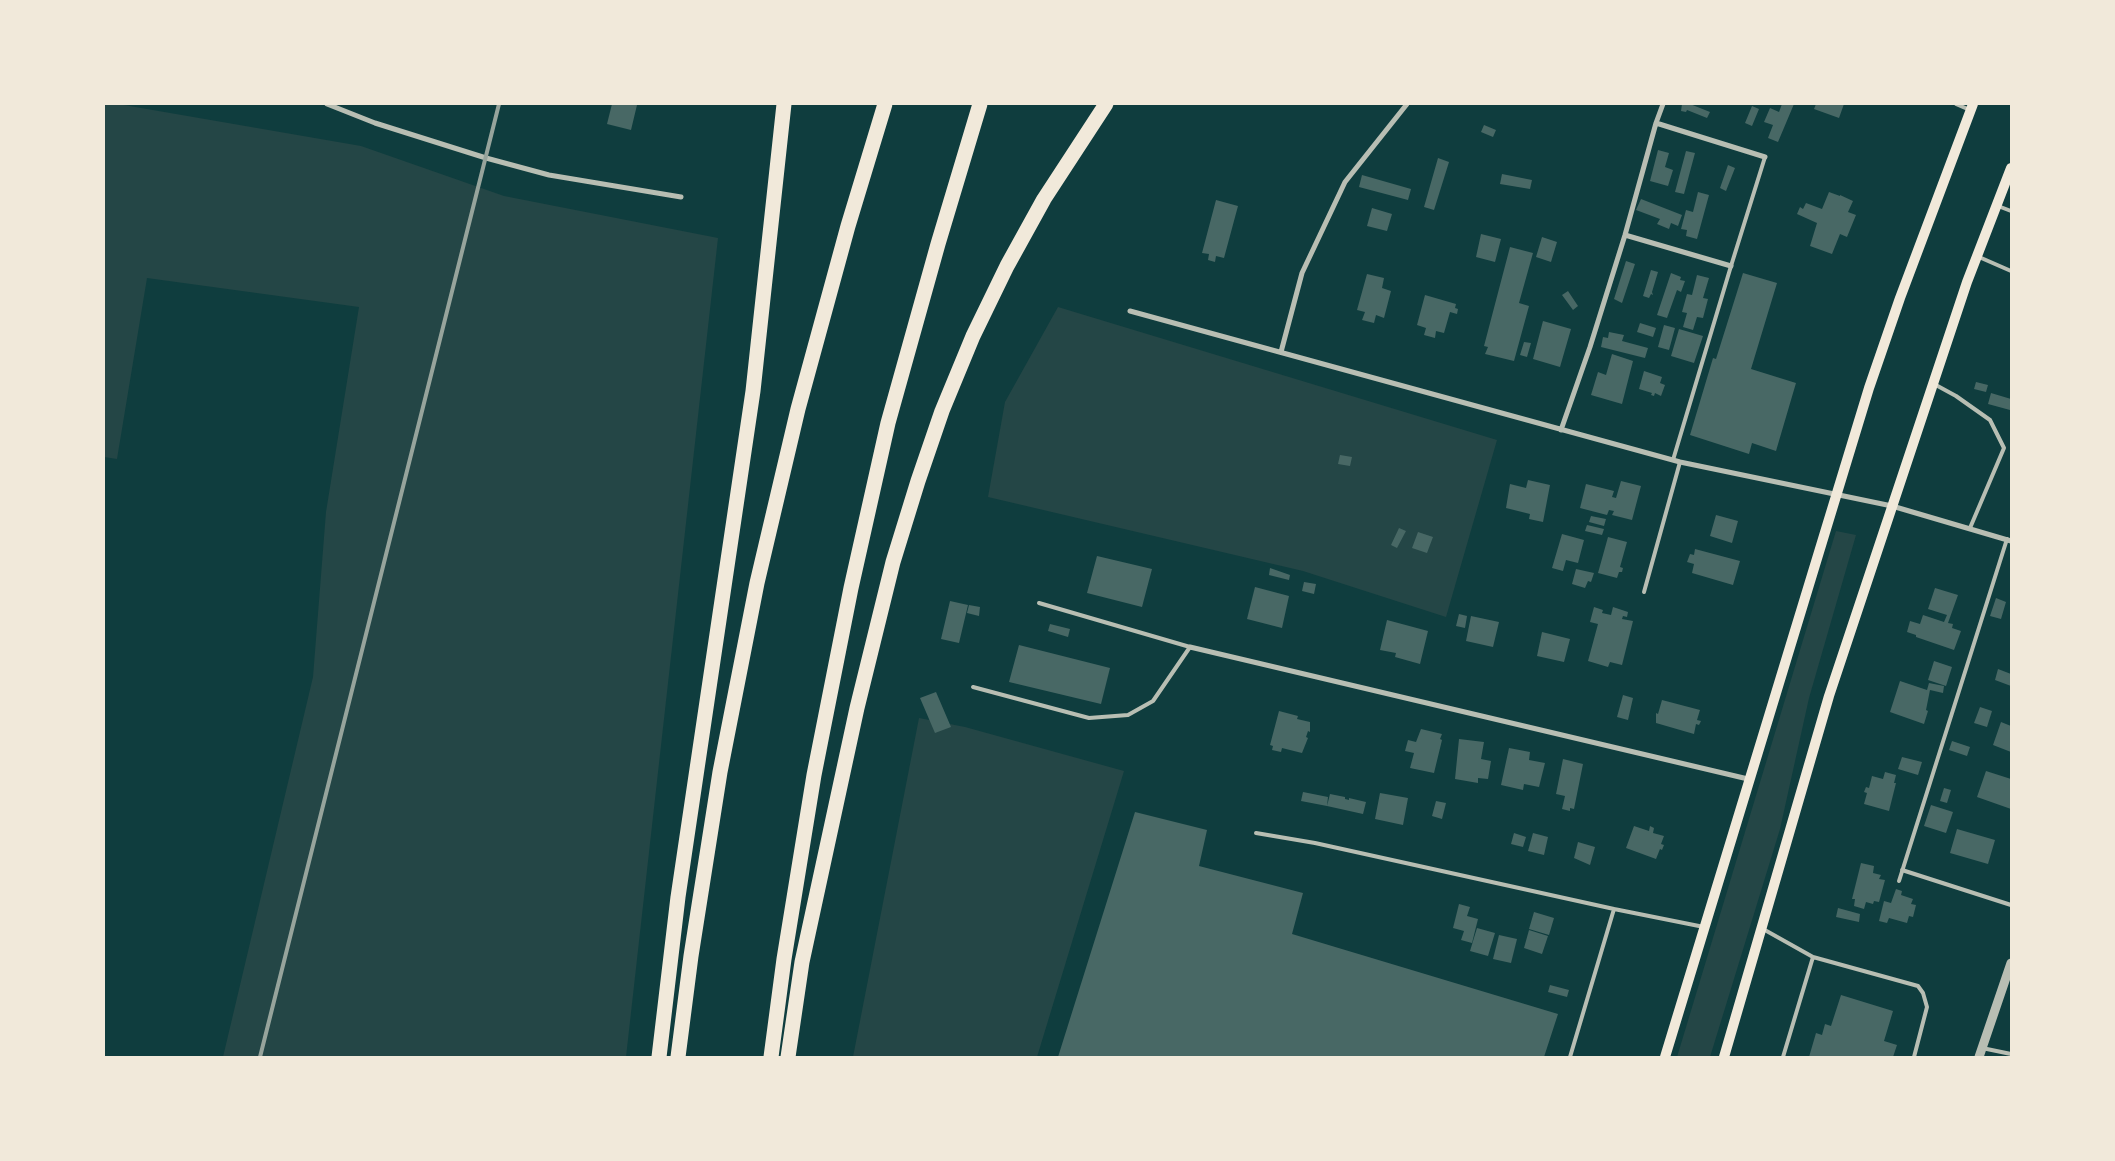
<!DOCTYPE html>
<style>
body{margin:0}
#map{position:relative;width:2115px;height:1161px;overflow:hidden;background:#0f3d3e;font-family:Commissioner,sans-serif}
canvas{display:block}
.frame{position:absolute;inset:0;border:105px solid #f1e9da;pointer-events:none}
</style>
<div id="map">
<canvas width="2115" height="1161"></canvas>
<div class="frame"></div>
</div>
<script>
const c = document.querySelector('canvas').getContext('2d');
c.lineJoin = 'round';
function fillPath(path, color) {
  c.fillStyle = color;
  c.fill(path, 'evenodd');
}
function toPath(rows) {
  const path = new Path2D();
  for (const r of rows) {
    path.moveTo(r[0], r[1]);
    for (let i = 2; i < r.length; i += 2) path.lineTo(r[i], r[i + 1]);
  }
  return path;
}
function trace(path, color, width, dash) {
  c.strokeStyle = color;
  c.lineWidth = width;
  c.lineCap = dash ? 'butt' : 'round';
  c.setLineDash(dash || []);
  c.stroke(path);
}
const green = toPath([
 [104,104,118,104,361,146,504,196,718,238,626,1057,223,1057,313,677,326,512,359,307,147,278,117,459,104,457],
 [1058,307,1497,440,1446,617,1303,571,988,497,1005,402],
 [1836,531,1856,535,1809,698,1780,829,1710,1057,1677,1057],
 [919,718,965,727,1124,771,1037,1057,853,1057]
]);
const building = toPath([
 [612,104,637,105,631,130,607,124],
 [1682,104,1690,104,1710,112,1707,118,1687,110,1686,112,1681,111],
 [1782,104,1794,104,1778,142,1768,138,1773,125,1764,122,1770,108,1779,112],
 [1816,104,1844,104,1839,118,1814,109],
 [1752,106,1759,109,1752,126,1745,123],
 [1484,125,1496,130,1493,137,1481,132],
 [1658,150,1669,153,1665,167,1673,170,1668,186,1650,181],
 [1686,151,1695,153,1684,194,1675,192],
 [1438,158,1449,162,1434,210,1424,207],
 [1728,165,1735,168,1726,191,1720,188],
 [1502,174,1532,180,1530,189,1500,184],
 [1362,175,1411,189,1408,200,1359,187],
 [1698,192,1709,195,1697,239,1686,236,1687,230,1681,229,1686,210,1693,212],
 [1829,192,1840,196,1840,195,1853,201,1848,212,1856,215,1847,237,1840,234,1832,254,1810,246,1817,223,1797,214,1800,207,1803,209,1806,203,1822,209],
 [1641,199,1682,215,1678,226,1671,223,1669,229,1657,224,1660,219,1636,210],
 [1216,200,1238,206,1224,258,1216,256,1215,262,1208,260,1209,254,1202,253],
 [1372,208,1392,214,1387,231,1367,226],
 [1481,234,1501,239,1495,262,1476,257],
 [1542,237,1557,242,1551,262,1536,257],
 [1510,247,1533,253,1519,303,1529,306,1514,361,1485,354,1488,347,1484,346],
 [1626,261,1635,264,1622,303,1614,299],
 [1651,270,1658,272,1652,292,1653,295,1651,294,1649,298,1643,296],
 [1671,273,1681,277,1680,280,1685,281,1681,292,1677,290,1667,318,1657,315],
 [1743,273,1777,283,1751,369,1796,383,1776,451,1752,443,1749,454,1690,435,1713,358,1716,359],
 [1367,274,1384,278,1382,288,1391,291,1384,318,1376,315,1374,323,1362,320,1365,312,1357,310],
 [1697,275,1709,278,1703,298,1708,299,1703,318,1697,317,1693,330,1683,327,1687,313,1682,312,1687,294,1692,295],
 [1568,291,1578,306,1573,310,1562,295],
 [1425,295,1456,304,1455,308,1458,309,1457,314,1450,312,1444,333,1436,331,1435,338,1424,335,1426,328,1417,325],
 [1543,321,1571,329,1560,367,1533,359],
 [1640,323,1656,328,1653,337,1637,332],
 [1664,325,1675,328,1669,350,1658,347],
 [1679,329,1703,336,1694,363,1671,356],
 [1609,332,1624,335,1622,341,1648,348,1645,358,1601,347,1603,337,1608,338],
 [1524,342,1531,343,1527,357,1520,355],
 [1612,354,1633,361,1622,404,1591,395,1598,372,1606,375],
 [1644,371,1662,377,1660,383,1665,385,1661,396,1655,393,1654,396,1651,395,1652,393,1639,389],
 [1976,382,1988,385,1986,392,1974,389],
 [1991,393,2011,399,2010,410,1988,404],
 [1340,455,1352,457,1350,466,1338,464],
 [1528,480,1550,485,1543,522,1529,519,1530,514,1506,508,1510,484,1526,488],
 [1621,481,1641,486,1632,520,1612,515,1614,511,1609,510,1607,515,1580,508,1586,484,1614,491,1612,497,1616,498],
 [1716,515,1738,521,1732,543,1710,536],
 [1591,516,1606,519,1604,526,1589,522],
 [1587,525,1604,529,1602,535,1585,531],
 [1399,528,1406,531,1397,548,1391,545],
 [1418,532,1433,537,1427,553,1412,548],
 [1562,534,1584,540,1578,563,1566,560,1563,571,1552,568],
 [1608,537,1627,542,1620,567,1623,568,1622,572,1619,572,1617,578,1598,573],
 [1695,549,1740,561,1733,585,1692,573,1694,564,1687,562,1690,554,1694,555],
 [1097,556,1152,569,1142,607,1087,593],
 [1270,568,1290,575,1289,580,1269,575],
 [1576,569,1594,573,1591,582,1588,581,1585,588,1572,584],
 [1304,582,1316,584,1314,594,1302,591],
 [1255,587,1289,596,1282,628,1247,619],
 [1935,588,1958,595,1948,623,1953,624,1952,628,1961,631,1954,650,1916,637,1916,635,1907,632,1910,621,1920,624,1923,615,1944,622,1947,615,1928,609],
 [1996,598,2006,602,2001,619,1990,616],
 [950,601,968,605,959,643,941,639],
 [969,605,980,607,979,616,967,613],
 [1594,607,1603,610,1602,613,1611,615,1613,607,1628,612,1627,617,1623,616,1622,619,1633,621,1622,665,1610,662,1608,667,1588,661,1598,624,1590,622],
 [1459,614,1467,616,1465,628,1456,626],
 [1471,616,1499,622,1493,647,1466,641],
 [1387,620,1428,631,1420,664,1395,657,1396,653,1380,650],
 [1050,624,1070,629,1068,637,1048,631],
 [1542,632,1570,639,1564,662,1537,656],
 [1019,645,1110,668,1101,704,1009,682],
 [1934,661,1952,667,1946,686,1928,680],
 [1998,669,2011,674,2011,686,1995,680],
 [1900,681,1927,690,1929,683,1944,686,1943,693,1930,690,1926,710,1928,711,1924,724,1890,712],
 [936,692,951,727,935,733,920,698],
 [1623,695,1633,698,1628,720,1617,717],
 [1662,700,1700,710,1697,720,1701,721,1699,725,1696,724,1694,734,1656,723,1656,713,1658,714],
 [1980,707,1992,711,1987,727,1974,723],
 [1279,711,1298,716,1297,719,1310,722,1310,732,1308,731,1306,737,1308,738,1302,753,1282,748,1281,752,1272,750,1273,746,1270,745],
 [2001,722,2011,726,2011,752,1993,745],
 [1421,729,1442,734,1440,739,1442,740,1434,773,1410,768,1414,753,1405,751,1408,740,1416,742],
 [1459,739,1484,742,1481,759,1491,761,1488,779,1478,778,1478,783,1455,779],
 [1952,741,1970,747,1967,756,1949,750],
 [1509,748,1530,752,1529,760,1545,763,1539,787,1524,784,1523,790,1501,785],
 [1902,757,1922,762,1918,775,1898,769],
 [1563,759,1583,764,1574,809,1570,808,1570,811,1562,809,1565,796,1556,794],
 [1986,771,2011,779,2011,809,1977,797],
 [1885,772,1896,775,1894,783,1896,783,1889,811,1864,804,1867,793,1864,792,1866,787,1869,788,1872,776,1883,779],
 [1944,788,1951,790,1947,803,1940,801],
 [1303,792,1328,797,1327,806,1301,801],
 [1380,793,1408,798,1403,825,1375,819],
 [1330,794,1345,797,1345,799,1349,800,1349,798,1366,802,1363,814,1327,806],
 [1436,801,1446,803,1442,819,1432,816],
 [1931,805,1953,812,1946,833,1924,826],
 [1135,812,1207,830,1199,866,1303,893,1292,934,1558,1014,1544,1057,1058,1057],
 [1634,826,1649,831,1650,826,1654,828,1653,833,1664,836,1661,844,1664,845,1662,850,1660,849,1656,859,1626,848],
 [1957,829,1995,840,1988,864,1950,853],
 [1514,833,1526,837,1523,847,1511,844],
 [1533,833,1548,837,1544,855,1528,851],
 [1578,842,1595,847,1590,865,1574,858],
 [1861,863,1874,866,1873,873,1881,875,1879,879,1885,880,1879,902,1874,901,1873,904,1866,902,1864,909,1854,906,1855,899,1852,899],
 [1896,889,1902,891,1901,895,1913,899,1911,904,1916,905,1913,917,1909,916,1907,923,1889,918,1887,923,1879,921,1884,901,1891,903],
 [1459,904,1470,907,1467,916,1478,919,1472,943,1461,940,1464,931,1453,928],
 [1838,908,1860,914,1859,922,1836,917],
 [1534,912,1554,918,1549,935,1529,929],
 [1477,928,1495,933,1488,956,1470,951],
 [1529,930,1548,936,1542,954,1524,948],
 [1499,935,1517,939,1511,963,1493,959],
 [1550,985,1569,990,1567,997,1548,992],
 [1841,995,1893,1011,1884,1041,1897,1045,1893,1057,1809,1057,1816,1033,1822,1035,1825,1024,1831,1026]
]);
const service = toPath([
 [1956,104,1970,110],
 [1998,206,2011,211],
 [1979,257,2011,271],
 [1934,384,1956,396,1990,420,2004,448,1970,528],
 [1673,460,1731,266,1765,157],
 [1644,592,1680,462],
 [973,687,1089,718,1128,715,1153,701,1190,647,1039,603],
 [1256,833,1315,843,1614,909,1704,927],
 [1902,870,2011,905],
 [1899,881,2007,539],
 [1763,929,1813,957,1918,986,1923,993,1927,1007,1914,1057],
 [1982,1048,2011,1054],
 [1570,1057,1614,909],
 [1783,1057,1813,957]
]);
const minor = toPath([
 [327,104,375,123,486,158,549,175,681,197],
 [1656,123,1765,157],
 [1625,235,1731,266],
 [1130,311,1680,462,1892,506,2011,541],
 [1281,352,1302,273,1345,182,1407,104],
 [1561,430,1590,347,1625,235,1656,123,1663,104],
 [1190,647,1748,779]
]);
const tertiary = toPath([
 [1979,1057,2011,963]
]);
const secondary = toPath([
 [1665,1057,1869,388,1900,298,1973,104],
 [1724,1057,1829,696,1967,282,2011,168]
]);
const motorway = toPath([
 [659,1057,678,897,753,391,784,104],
 [678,1057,691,956,720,772,757,583,798,409,848,226,885,104],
 [771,1057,784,959,814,775,851,588,888,423,938,244,980,104],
 [788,1057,802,962,857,708,893,562,918,481,942,411,973,336,1007,266,1044,199,1106,104]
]);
const rail = toPath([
 [260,1057,499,104]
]);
fillPath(green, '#244646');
fillPath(building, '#486865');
trace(service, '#b8beb3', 4);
trace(minor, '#b8beb3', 5);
trace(tertiary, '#b8beb3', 9);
trace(secondary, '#f1e9da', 10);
trace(motorway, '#f1e9da', 15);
trace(rail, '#97a49c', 4);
</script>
